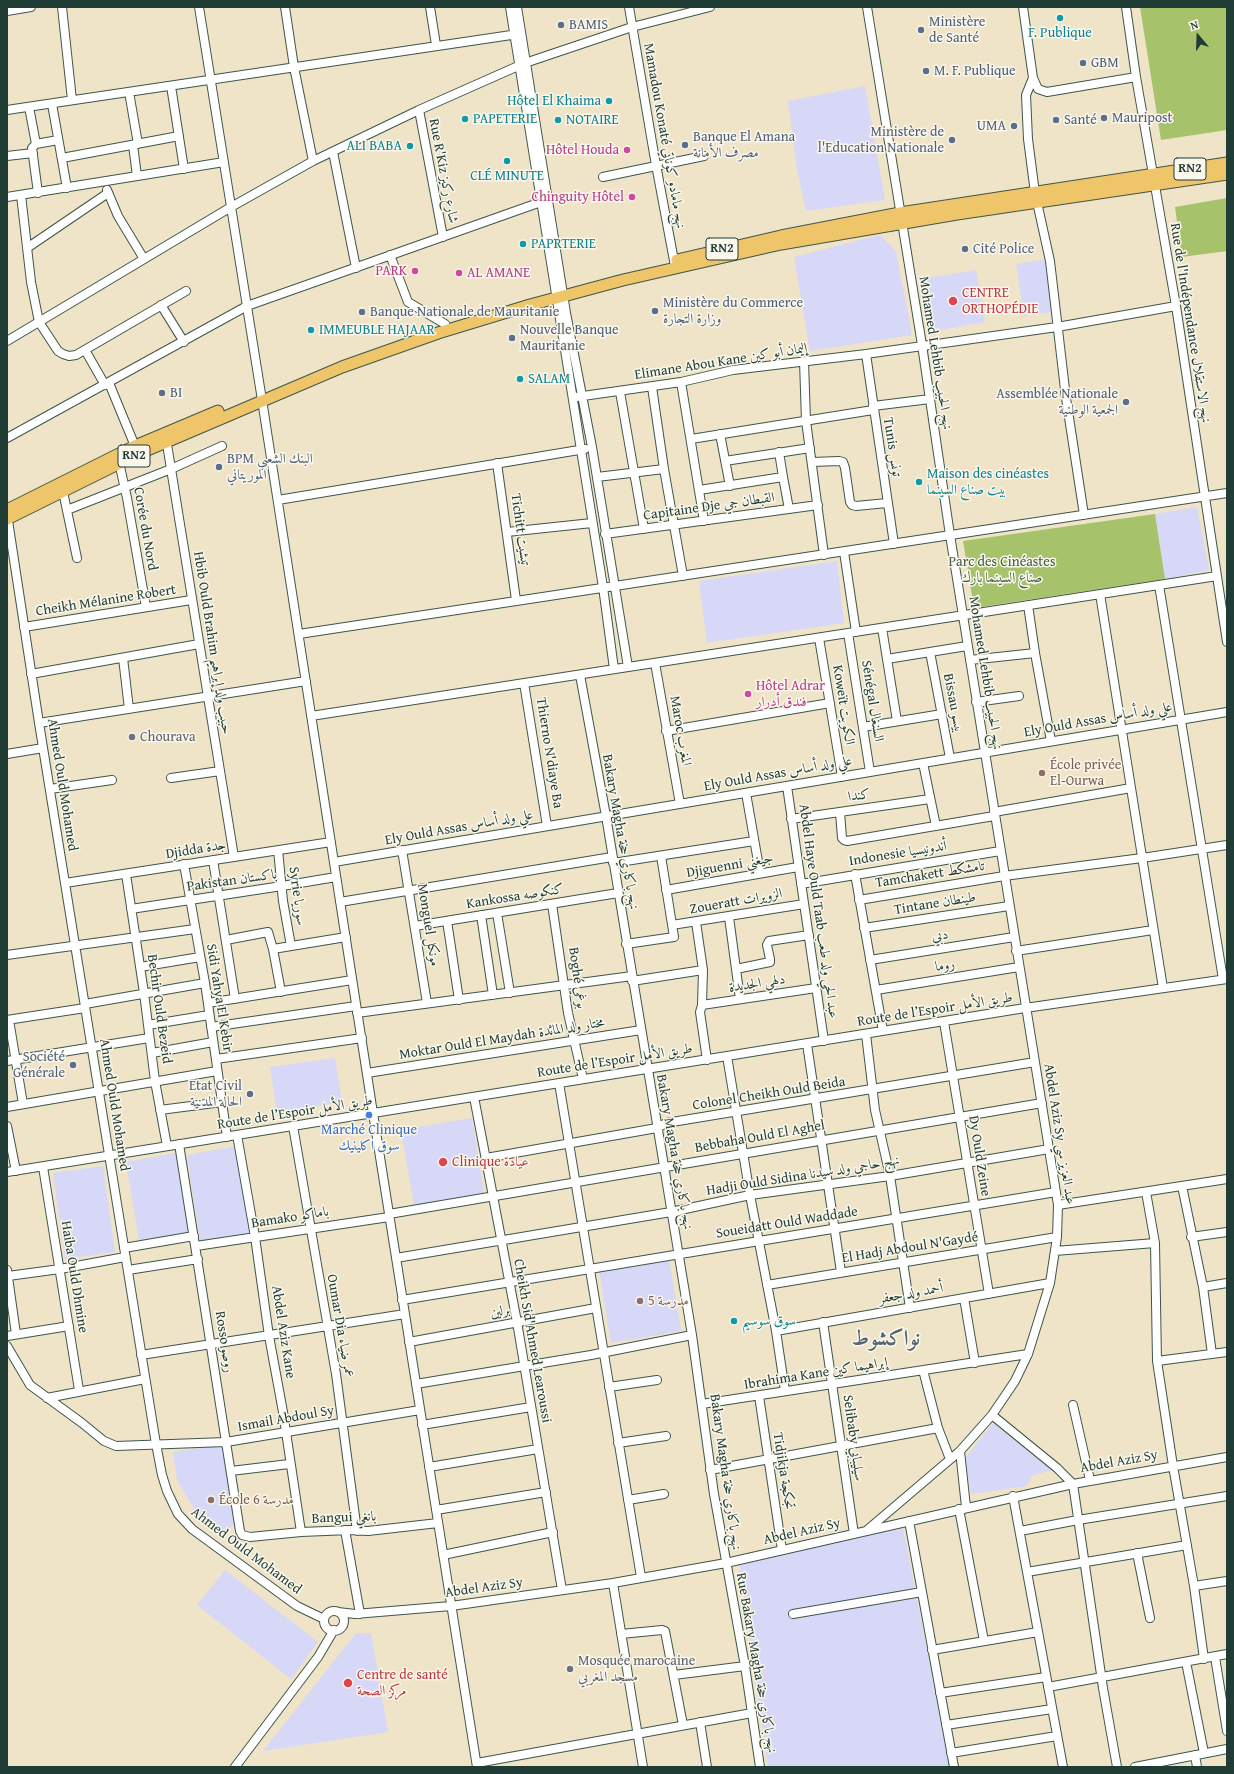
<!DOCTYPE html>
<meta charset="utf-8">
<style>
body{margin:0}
#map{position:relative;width:1234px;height:1774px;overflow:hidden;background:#efe4c7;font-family:"Gentium Book Plus",serif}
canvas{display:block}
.frame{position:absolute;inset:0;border:8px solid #1f3d34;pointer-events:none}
.north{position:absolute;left:1178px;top:16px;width:40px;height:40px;-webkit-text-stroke:3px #fbf7ec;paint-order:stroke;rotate:341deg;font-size:11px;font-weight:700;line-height:16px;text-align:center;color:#1f3d34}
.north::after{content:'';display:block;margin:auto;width:14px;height:18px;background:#1f3d34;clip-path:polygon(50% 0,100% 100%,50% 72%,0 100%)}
</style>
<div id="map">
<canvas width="1234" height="1774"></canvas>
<div class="frame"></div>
<div class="north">N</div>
</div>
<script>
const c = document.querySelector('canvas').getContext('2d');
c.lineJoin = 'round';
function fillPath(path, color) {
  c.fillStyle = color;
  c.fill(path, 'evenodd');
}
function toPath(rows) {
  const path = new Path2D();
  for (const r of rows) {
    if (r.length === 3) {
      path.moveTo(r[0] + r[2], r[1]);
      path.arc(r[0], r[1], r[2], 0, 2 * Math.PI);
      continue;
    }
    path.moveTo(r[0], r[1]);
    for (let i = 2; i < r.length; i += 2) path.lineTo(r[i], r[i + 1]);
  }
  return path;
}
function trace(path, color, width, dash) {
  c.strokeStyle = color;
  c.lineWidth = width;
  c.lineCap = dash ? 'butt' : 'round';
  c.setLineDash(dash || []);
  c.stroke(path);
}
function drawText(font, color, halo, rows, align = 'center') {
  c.font = font + ' "Gentium Book Plus",Amiri,serif';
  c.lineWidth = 3;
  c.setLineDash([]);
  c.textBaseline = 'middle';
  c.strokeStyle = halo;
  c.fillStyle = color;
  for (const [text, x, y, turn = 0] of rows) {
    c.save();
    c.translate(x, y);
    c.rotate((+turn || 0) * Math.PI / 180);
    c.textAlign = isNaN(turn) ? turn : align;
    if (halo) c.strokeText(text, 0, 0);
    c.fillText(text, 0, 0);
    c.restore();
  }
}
const built = toPath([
 [865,86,885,200,806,211,797,170,788,101],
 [880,235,896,251,912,335,810,351,794,257],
 [1047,259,1052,312,1024,316,1016,264],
 [976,270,985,322,929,332,921,279],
 [1197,507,1209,570,1165,579,1155,514],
 [837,561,844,623,707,643,699,581],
 [335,1058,342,1102,277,1113,270,1067],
 [472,1118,484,1193,414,1205,401,1130],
 [237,1146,252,1233,200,1242,187,1155],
 [177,1153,190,1232,139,1241,126,1162],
 [103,1166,115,1252,65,1259,53,1173],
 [669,1259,681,1331,611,1343,599,1271],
 [993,1423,1052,1470,1031,1476,1027,1486,971,1494,965,1458],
 [225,1444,237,1520,224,1534,204,1525,177,1480,173,1452],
 [903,1528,950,1767,768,1767,739,1561],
 [225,1570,318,1642,291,1679,197,1605],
 [356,1633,371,1633,388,1732,263,1751]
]);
const green = toPath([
 [1140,7,1227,7,1227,130,1161,140],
 [1227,198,1227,251,1182,257,1175,207],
 [1155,514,1165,579,974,608,963,541]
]);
const minor = toPath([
 [62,7,72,100],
 [199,7,262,400,373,1113,477,1767],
 [285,7,294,67,313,161],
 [430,7,436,45],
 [510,7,603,587,614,669],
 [517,7,566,313,592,447,628,667],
 [629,7,654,154,675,266],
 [1023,7,1033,78,1026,95,1028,139,1035,193,1050,261,1066,398,1084,515],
 [1126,7,1136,77,1176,306,1227,642],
 [7,11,31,7],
 [1033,78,1038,89,1047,92,1136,77],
 [171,86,184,169],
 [129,92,138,144],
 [52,104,67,188],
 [29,107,36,144],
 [7,110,518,34],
 [419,110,443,237],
 [133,145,137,176],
 [333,152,356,268],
 [7,156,33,153],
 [62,158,179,136],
 [603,177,704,156],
 [107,190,118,216,144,259],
 [38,193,32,148,36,144,58,140],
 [21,195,31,282,39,322,58,351,63,354,69,356,76,355,186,291],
 [7,197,224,162],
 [27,248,108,193],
 [390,255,408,302,445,324],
 [161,305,184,342],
 [7,341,231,207,313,161,419,110,525,63,632,27,710,7],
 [85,350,105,385],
 [866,354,894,544],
 [804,361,806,421,824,555],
 [681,382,704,521],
 [109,383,137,451],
 [652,387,664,469,683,576],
 [620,392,644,529],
 [576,397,681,382,733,370,866,354,1057,327,1176,306],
 [873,406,930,399],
 [720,434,730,486],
 [7,438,247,306,541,202],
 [166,438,234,857],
 [691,439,873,410],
 [779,452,783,477],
 [118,458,127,498,146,607],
 [725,461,810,448],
 [812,462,839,461,843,462,845,468,850,502,852,505,856,506,887,503],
 [497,463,516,600],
 [597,477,664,469],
 [62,487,77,558],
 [699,490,783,477,789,509],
 [278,500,585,449],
 [67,510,171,469,222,446],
 [7,514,39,723,156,1444,162,1475,167,1491,178,1514,192,1529,297,1606,324,1619],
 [507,532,592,523],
 [605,534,818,505],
 [844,552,856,632],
 [1159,585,1223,979],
 [1100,594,1163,988],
 [1028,605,1035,653,1051,741],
 [24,627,191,600],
 [882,628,897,721],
 [848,633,870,772],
 [299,634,1227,493],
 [819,638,842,777],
 [930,652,950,758],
 [123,658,129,709],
 [887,659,967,646],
 [970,660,1035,653],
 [655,663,680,804],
 [31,674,199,644],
 [580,675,606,816,692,1335,714,1494,745,1666,760,1767],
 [524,683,547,826],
 [976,702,1019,696],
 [311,716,1217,576],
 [39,723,306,681],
 [863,727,942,714],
 [666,731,830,703],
 [7,754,43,748],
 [923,763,936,826],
 [171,778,220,771],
 [787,786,824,1041],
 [50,789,112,780],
 [746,793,760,873],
 [840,812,842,838,844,840,847,841,994,816],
 [994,812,1131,788],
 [791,819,930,799],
 [278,850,283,901,291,946],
 [402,850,427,1003],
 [213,860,235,999],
 [334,862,1227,712],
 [613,863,754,841],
 [184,864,205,983,227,1137],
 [126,874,144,993,155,1081,167,1146],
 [855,874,883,1031],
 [65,883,331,842],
 [801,884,1000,851],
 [666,890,798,867],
 [859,900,1004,876,1142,858,1227,845],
 [340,902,612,857],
 [552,904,568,1013,583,1079],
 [131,909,282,886,336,877],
 [497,913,510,993],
 [481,915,493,995],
 [729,917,740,999],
 [447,921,459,1000],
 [696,922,703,970,702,1005,700,1012,707,1060],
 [672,925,804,904],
 [415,926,618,893],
 [864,928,1009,906],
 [226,940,268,932,273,949,281,992],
 [626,944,674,937,661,856],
 [273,949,346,937],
 [1016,951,1153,930],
 [7,955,195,929],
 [870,960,1014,937],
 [140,967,200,957],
 [736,969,770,962,770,959,767,945,769,941,809,935],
 [632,981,703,970],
 [876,990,1019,967],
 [208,1003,352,980],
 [85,1004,205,983],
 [702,1005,816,988],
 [357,1013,632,976],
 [7,1020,85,1008],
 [9,1020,23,1104],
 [944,1022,989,1294],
 [148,1025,209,1015],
 [211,1027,356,1006],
 [866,1034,875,1110,890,1176,910,1308],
 [807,1044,841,1272],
 [152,1053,213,1042],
 [727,1056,750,1195,776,1331,785,1391],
 [216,1059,362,1038],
 [7,1061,149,1038],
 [367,1073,641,1030],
 [559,1083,641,1577],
 [474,1097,517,1322,562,1590],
 [7,1107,217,1071],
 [160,1110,222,1102],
 [7,1126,16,1171],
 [293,1126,336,1374,357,1531],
 [237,1135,255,1237,269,1336,283,1412,301,1532],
 [179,1144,240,1531,242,1535,250,1537,301,1532,350,1530,368,1531,438,1523],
 [486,1158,657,1128,666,1123,1035,1062],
 [43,1167,79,1390],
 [7,1172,1025,1008,1227,979],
 [1182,1186,1203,1287,1212,1354],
 [1146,1192,1155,1243,1157,1361,1173,1466,1194,1586,1204,1659],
 [1058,1205,1227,1179],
 [389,1214,1042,1103],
 [1191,1237,1227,1232],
 [196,1246,389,1217],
 [124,1248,194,1236],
 [1055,1251,1155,1243],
 [396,1258,671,1212,750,1195,890,1176,1049,1149],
 [7,1270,16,1334],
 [128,1270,198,1259],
 [8,1276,60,1269,125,1257],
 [767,1285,1057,1237],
 [1203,1287,1227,1283],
 [964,1298,975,1363],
 [402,1300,1056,1192],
 [823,1322,854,1534],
 [776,1331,1050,1283],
 [7,1336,69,1326],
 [409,1342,596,1308],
 [7,1346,30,1385,82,1423,104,1441,116,1446,226,1442,420,1410],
 [141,1355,405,1314],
 [1157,1361,1227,1352],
 [923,1370,938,1428,950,1459],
 [416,1384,591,1355,692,1335],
 [609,1387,657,1380],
 [759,1396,782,1550],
 [47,1398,145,1379],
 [702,1404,1028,1354],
 [1073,1405,1090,1480],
 [992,1415,1057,1468,1073,1484,1103,1688,1117,1767],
 [422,1425,531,1407],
 [618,1443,666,1436],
 [960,1451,966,1507],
 [429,1467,538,1449],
 [710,1470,938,1428],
 [231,1471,289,1464],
 [1013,1496,1063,1767],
 [628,1500,664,1494],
 [959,1509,984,1641],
 [436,1510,546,1492],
 [909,1521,954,1767],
 [345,1530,360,1614],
 [866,1531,960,1451,992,1415,1015,1381,1028,1354,1050,1283,1057,1237,1058,1205,950,535,922,345,867,7],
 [1020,1531,1078,1520,1227,1496],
 [1137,1553,1150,1618],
 [443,1555,553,1532],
 [1027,1572,1187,1545],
 [613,1583,643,1767],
 [1194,1586,1227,1581],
 [334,1621,10],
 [338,1612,355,1614,451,1606,613,1583,726,1563,1073,1484,1227,1457],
 [793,1614,922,1592],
 [621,1634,662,1630,665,1631,683,1725],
 [932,1650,1038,1632],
 [1215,1657,1227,1731],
 [1186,1662,1204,1753],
 [674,1675,745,1666],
 [1048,1687,1227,1654],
 [940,1693,1046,1677],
 [700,1722,707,1767],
 [946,1725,1052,1709],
 [951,1753,1057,1736],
 [1195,1755,1197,1767],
 [477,1763,752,1713],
 [235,1767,318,1657,334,1630],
 [1135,1767,1227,1749]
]);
const highway = toPath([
 [677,260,781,236,900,213,1227,163],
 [7,510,135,446,218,411],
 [7,519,138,454,342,367,438,333,530,305,623,280,781,244,957,214,1227,174]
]);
const markers = [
 [1060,18,4,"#0f9aa8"],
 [561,25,4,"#5c6f8a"],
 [921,30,4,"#5c6f8a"],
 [1083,63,4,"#5c6f8a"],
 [926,71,4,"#5c6f8a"],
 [609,101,4,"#0f9aa8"],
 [1104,118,4,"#5c6f8a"],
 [465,119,4,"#0f9aa8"],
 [558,120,4,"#0f9aa8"],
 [1056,120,4,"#5c6f8a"],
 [1014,126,4,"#5c6f8a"],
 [952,140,4,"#5c6f8a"],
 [685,145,4,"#5c6f8a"],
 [410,146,4,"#0f9aa8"],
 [627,150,4,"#d1479c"],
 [507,161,4,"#0f9aa8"],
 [632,197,4,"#d1479c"],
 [523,244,4,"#0f9aa8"],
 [965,249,4,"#5c6f8a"],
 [415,271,4,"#d1479c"],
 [459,273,4,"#d1479c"],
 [953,301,5,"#e0444e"],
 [655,311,4,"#5c6f8a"],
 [362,312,4,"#5c6f8a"],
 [311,330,4,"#0f9aa8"],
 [512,338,4,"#5c6f8a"],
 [520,379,4,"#0f9aa8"],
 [162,393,4,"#5c6f8a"],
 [1126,402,4,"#5c6f8a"],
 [219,467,4,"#5c6f8a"],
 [919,482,4,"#0f9aa8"],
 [748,694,4,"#d1479c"],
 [132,737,4,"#6b7280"],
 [1042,773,4,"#8d6e63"],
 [73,1065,4,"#5c6f8a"],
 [250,1094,4,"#5c6f8a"],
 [369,1115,4,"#3f7fe0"],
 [443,1162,5,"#e0444e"],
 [640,1301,4,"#8d6e63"],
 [734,1321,4,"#0f9aa8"],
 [211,1500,4,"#8d6e63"],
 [570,1669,4,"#6b7280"],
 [348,1683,5,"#e0444e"]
];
const shields = [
 [1190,169,32],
 [722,249,32],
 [134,456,32]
];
const shieldNames = [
 ["RN2",1190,169],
 ["RN2",722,249],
 ["RN2",134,456]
];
const serviceNames = [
 ["Ministère",929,22],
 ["de Santé",929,38],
 ["BAMIS",569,25],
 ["GBM",1091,63],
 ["M. F. Publique",934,71],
 ["Mauripost",1112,118],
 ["Santé",1064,120],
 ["UMA",1006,126,"right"],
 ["Ministère de",944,132,"right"],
 ["l'Education Nationale",944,148,"right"],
 ["Banque El Amana",693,137],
 ["مصرف الأمانة",693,153],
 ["Cité Police",973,249],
 ["Ministère du Commerce",663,303],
 ["وزارة التجارة",663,319],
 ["Banque Nationale de Mauritanie",370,312],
 ["Nouvelle Banque",520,330],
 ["Mauritanie",520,346],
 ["BI",170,393],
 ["Assemblée Nationale",1118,394,"right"],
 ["الجمعية الوطنية",1118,410,"right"],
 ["BPM البنك الشعبي",227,459],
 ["الموريتاني",227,475],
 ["Société",65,1057,"right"],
 ["Générale",65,1073,"right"],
 ["Etat Civil",242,1086,"right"],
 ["الحالة المدنية",242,1102,"right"]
];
const cultureNames = [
 ["F. Publique",1060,33,"center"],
 ["Hôtel El Khaima",601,101,"right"],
 ["PAPETERIE",473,119],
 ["NOTAIRE",566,120],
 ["ALI BABA",402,146,"right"],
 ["CLÉ MINUTE",507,176,"center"],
 ["PAPRTERIE",531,244],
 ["IMMEUBLE HAJAAR",319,330],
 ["SALAM",528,379],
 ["Maison des cinéastes",927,474],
 ["بيت صناع السينما",927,490],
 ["سوق سوسيم",742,1321]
];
const streetNames = [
 ["Mamadou Konaté نهج مامادو كوناتي",664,136,80],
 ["Rue R'Kiz شارع ركيز",443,171,79],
 ["Rue de l'Indépendance نهج الاستقلال",1190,323,81],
 ["Mohamed Lehbib نهج الحبيب",935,353,81],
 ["Elimane Abou Kane إليمان أبو كين",721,362,-9],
 ["Tunis تونس",892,447,81],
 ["Capitaine Dje القبطان جي",709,507,-8],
 ["Corée du Nord",145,529,80],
 ["Tichitt تيشيت",520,530,82],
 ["Cheikh Mélanine Robert",106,601,-9],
 ["Hbib Ould Brahim حبيب ولد إبراهيم",212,643,81],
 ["Mohamed Lehbib نهج الحبيب",985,673,81],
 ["Sénégal السنغال",872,701,81],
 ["Bissau بيسو",953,703,79],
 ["Koweït الكويت",843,705,81],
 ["Ely Ould Assas علي ولد أساس",1098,720,-10],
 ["Maroc المغرب",680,731,80],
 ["Thierno N'diaye Ba",549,753,81],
 ["Ely Ould Assas علي ولد أساس",778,774,-10],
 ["Ahmed Ould Mohamed",62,785,81],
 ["كندا",859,796,-8],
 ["Ely Ould Assas علي ولد أساس",459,828,-10],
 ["Bakary Magha نهج باكاري حخة",620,832,80],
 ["Djidda جدة",196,850,-9],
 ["Indonesie أندونيسيا",898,854,-9],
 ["Djiguenni جيغني",730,866,-10],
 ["Tamchakett تامشكط",930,875,-9],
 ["Pakistan باكستان",232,881,-8],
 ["Syrie سوريا",297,896,82],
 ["Kankossa كنكوصه",515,897,-9],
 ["Zoueratt الزويرات",736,902,-10],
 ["Tintane طينطان",935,904,-9],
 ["Abdel Haye Ould Taab عبد الحي ولد طعب",818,911,82],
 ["Monguel مونكل",428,925,81],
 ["دبي",940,936,-9],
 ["روما",945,966,-9],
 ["Boghé بوغي",577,978,82],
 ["دلهي الجديدة",757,984,-9],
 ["Sidi Yahya El Kebir",219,998,81],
 ["Bechir Ould Bezeid",159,1009,82],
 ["Route de l’Espoir طريق الأمل",935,1010,-9],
 ["Moktar Ould El Maydah مختار ولد المائدة",502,1039,-9],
 ["Route de l’Espoir طريق الأمل",615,1061,-9],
 ["Colonel Cheikh Ould Beida",769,1094,-9],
 ["Ahmed Ould Mohamed",114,1105,81],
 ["Route de l’Espoir طريق الأمل",295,1113,-9],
 ["Abdel Aziz Sy عبد العزيز سي",1059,1134,81],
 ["Bebbaha Ould El Aghel",760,1137,-10],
 ["Bakary Magha نهج باكاري حخة",674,1152,80],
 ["Dy Ould Zeine",979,1156,81],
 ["Hadji Ould Sidina نهج حاجي ولد سيدنا",803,1176,-9],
 ["Bamako باماكو",290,1218,-9],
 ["Soueidatt Ould Waddade",787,1223,-9],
 ["El Hadj Abdoul N'Gaydé",910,1248,-9],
 ["Haiba Ould Dhmine",74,1277,81],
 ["أحمد ولد جعفر",911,1294,-10],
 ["برلين",500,1312,-10],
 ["Oumar Dia عمر ضياء",340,1326,80],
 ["Abdel Aziz Kane",283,1332,81],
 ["Cheikh Sid'Ahmed Learoussi",532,1341,80],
 ["Rosso روصو",224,1342,81],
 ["Ibrahima Kane إبراهيما كين",816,1374,-9],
 ["Ismail Abdoul Sy",286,1419,-10],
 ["Selibaby سيليبابي",853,1438,82],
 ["Abdel Aziz Sy",1119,1462,-10],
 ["Tidjikja تجكجة",783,1471,81],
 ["Bakary Magha نهج باكاري حخة",725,1472,82],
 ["Bangui بانغي",344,1518,-2],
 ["Abdel Aziz Sy",802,1532,-13],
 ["Ahmed Ould Mohamed",246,1551,37],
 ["Abdel Aziz Sy",484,1588,-8],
 ["Rue Bakary Magha نهج باكاري حخة",756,1663,80]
];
const hotelNames = [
 ["Hôtel Houda",619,150],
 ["Chinguity Hôtel",624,197],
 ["PARK",407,271],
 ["AL AMANE",467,273,"left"],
 ["Hôtel Adrar",756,686,"left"],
 ["فندق أدرار",756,702,"left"]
];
const healthNames = [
 ["CENTRE",962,293],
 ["ORTHOPÉDIE",962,309],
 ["Clinique عيادة",452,1162],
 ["Centre de santé",357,1675],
 ["مركز الصحة",357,1691]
];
const parkNames = [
 ["Parc des Cinéastes",1002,562],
 ["صناع السينما بارك",1002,578]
];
const worshipNames = [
 ["Chourava",140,737],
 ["Mosquée marocaine",578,1661],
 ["مسجد المغربي",578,1677]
];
const educationNames = [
 ["École privée",1050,765],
 ["El-Ourwa",1050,781],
 ["مدرسة 5",648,1301],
 ["École 6 مدرسة",219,1500]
];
const shopNames = [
 ["Marché Clinique",369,1130],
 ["سوق اكلينيك",369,1146]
];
const townNames = [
 ["نواكشوط",886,1339]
];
fillPath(built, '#d7d7f8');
fillPath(green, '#a6c36b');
trace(minor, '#3e564a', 10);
trace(highway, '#3e564a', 13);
trace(minor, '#fff', 8);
trace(highway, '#eec569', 11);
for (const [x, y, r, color] of markers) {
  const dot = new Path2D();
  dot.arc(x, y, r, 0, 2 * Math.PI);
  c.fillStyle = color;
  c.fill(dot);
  trace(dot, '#fbf7ec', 1.5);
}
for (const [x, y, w] of shields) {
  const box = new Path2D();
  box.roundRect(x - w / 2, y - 11, w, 22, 3);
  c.fillStyle = '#fbf7ec';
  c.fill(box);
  trace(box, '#1f3d34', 1);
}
drawText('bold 13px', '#1f3d34', null, shieldNames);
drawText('14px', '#4e5e75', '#fbf7ec', serviceNames, 'left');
drawText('14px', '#0d838f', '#fbf7ec', cultureNames, 'left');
drawText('14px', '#1f3d34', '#fbf7ec', streetNames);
drawText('14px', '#b23c85', '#fbf7ec', hotelNames, 'right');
drawText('14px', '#be3a42', '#fbf7ec', healthNames, 'left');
drawText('14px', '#415e42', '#fbf7ec', parkNames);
drawText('14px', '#5b616d', '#fbf7ec', worshipNames, 'left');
drawText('14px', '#785e54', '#fbf7ec', educationNames, 'left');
drawText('14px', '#366cbe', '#fbf7ec', shopNames);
drawText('bold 22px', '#566672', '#fbf7ec', townNames);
</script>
